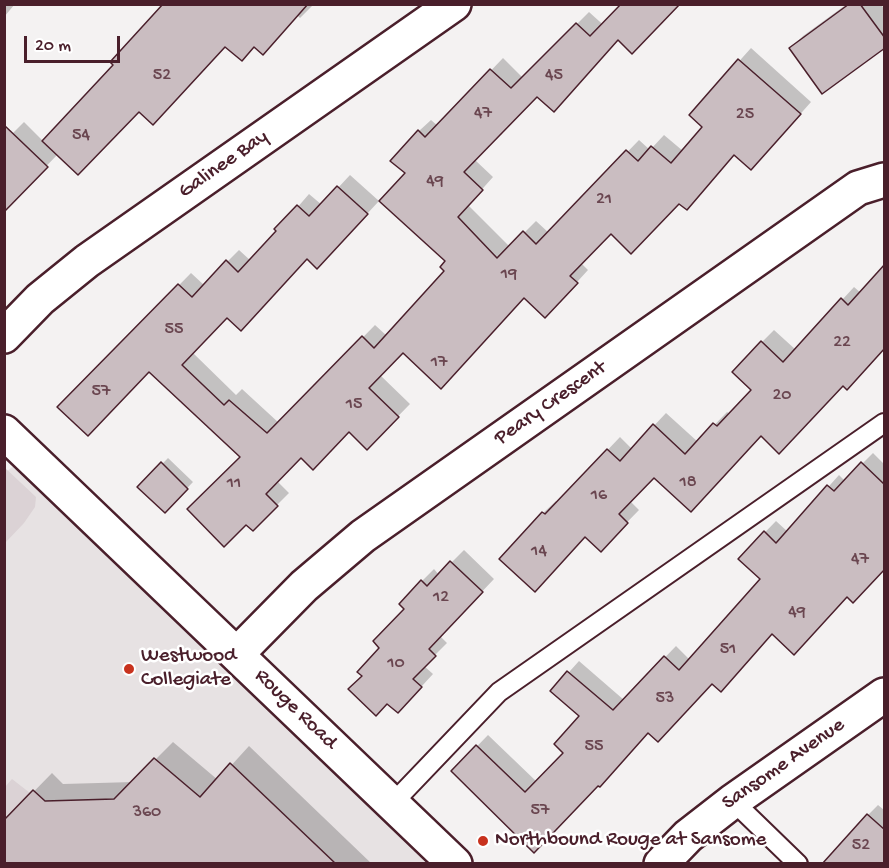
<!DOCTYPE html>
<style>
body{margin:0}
#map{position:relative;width:889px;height:868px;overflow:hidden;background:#f4f2f2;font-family:"Gochi Hand",sans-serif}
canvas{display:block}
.frame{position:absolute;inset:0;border:6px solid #4a1f2b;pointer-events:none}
.scale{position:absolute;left:24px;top:36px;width:96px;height:27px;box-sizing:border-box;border:3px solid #4a1f2b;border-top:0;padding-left:8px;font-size:18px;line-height:21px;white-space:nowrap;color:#4a1f2b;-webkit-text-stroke:4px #fff;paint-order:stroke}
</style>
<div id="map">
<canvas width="889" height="868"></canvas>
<div class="frame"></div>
<div class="scale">20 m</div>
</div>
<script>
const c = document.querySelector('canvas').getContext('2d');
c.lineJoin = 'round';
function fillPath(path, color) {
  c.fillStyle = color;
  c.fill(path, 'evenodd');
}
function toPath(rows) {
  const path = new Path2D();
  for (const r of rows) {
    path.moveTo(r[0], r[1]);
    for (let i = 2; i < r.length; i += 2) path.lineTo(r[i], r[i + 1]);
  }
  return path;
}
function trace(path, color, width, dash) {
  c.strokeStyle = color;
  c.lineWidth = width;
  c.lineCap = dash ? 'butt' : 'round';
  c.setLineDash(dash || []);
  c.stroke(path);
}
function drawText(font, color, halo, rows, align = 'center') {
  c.font = font + ' "Gochi Hand",sans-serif';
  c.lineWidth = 5;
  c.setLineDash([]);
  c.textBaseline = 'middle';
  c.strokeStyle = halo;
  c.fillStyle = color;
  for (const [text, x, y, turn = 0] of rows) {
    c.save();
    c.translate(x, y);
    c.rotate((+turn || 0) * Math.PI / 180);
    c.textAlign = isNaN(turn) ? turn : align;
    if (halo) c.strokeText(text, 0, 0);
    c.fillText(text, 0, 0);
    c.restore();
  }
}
const built = toPath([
 [25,456,455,863,5,863,4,474]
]);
const green = toPath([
 [4,467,36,497,35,507,24,523,5,543],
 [12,779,30,793,5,820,5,787]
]);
const shadow = toPath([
 [4,4,15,4,4,17],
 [165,4,314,4,300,18,297,15,255,46,225,45,139,110,58,154,4,210,4,142,24,122,43,141,115,65],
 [847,4,881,4,884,9,884,47,791,48,803,36],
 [589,12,619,39,537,95,475,160,493,177,468,205,510,247,536,221,549,233,639,140,650,150,664,135,683,151,704,126,691,115,751,48,811,102,763,156,735,154,687,208,680,202,611,232,581,263,588,270,557,304,525,297,403,351,380,375,410,404,367,448,349,430,301,456,277,481,289,493,253,529,242,457,150,370,59,407,191,273,204,285,239,250,251,261,309,194,322,205,350,175,379,201,329,255,307,257,227,316,192,352,236,395,242,389,279,423,375,325,387,336,447,271,447,261,407,173,419,131,431,120,438,126,503,58,523,78],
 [854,287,861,293,843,384,761,435,654,476,630,501,639,510,601,549,586,535,547,578,543,513,556,501,557,503,620,437,632,449,666,413,698,442,727,412,730,414,753,390,762,342,774,330,796,350],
 [873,453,884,464,884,568,848,596,773,633,649,732,534,851,453,771,488,735,537,782,565,753,581,716,552,691,579,661,624,700,676,646,690,660,762,579,740,558,776,521,788,532,839,475,845,481],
 [168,458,193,482,165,511,140,487],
 [464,550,494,579,440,636,447,643,424,666,433,674,410,699,388,702,364,676,422,581,434,569,439,575],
 [173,742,218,780,249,746,372,864,4,864,4,822,52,773,63,784,133,782],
 [878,805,884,810,884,864,868,815]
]);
const building = toPath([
 [163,4,308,4,263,55,254,47,242,61,225,47,153,125,139,112,78,175,42,141,113,65,110,62,163,4],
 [621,4,680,4,632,54,618,40,554,112,537,97,464,172,483,190,458,217,497,258,523,231,536,244,626,150,638,161,651,146,671,163,702,127,689,115,738,59,801,114,751,170,734,155,687,210,679,204,631,254,611,234,570,276,578,283,545,318,524,298,441,389,403,353,369,388,399,417,367,450,349,432,313,470,301,458,266,494,278,506,253,531,246,525,224,547,187,509,240,457,149,372,88,436,57,407,178,284,192,297,226,260,238,272,276,231,274,229,297,205,309,216,337,186,368,214,317,269,307,259,241,331,227,318,182,365,224,405,229,400,267,433,362,336,374,348,444,271,440,267,445,261,379,201,405,173,390,161,418,130,425,137,490,69,511,88,576,23,590,36,621,4],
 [849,4,860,4,885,38,885,48,822,94,789,48,849,4],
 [4,125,48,167,4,212,4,125],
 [885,264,885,348,847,390,843,386,779,454,761,436,691,512,654,478,619,514,628,523,601,552,585,537,535,592,499,559,542,512,545,514,607,449,620,461,653,424,685,454,713,423,717,426,751,390,732,372,761,341,783,362,841,298,848,305,885,264],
 [161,462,188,489,165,513,137,487,161,462],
 [861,462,885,485,885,569,853,603,847,597,794,655,772,634,721,692,712,684,658,742,648,733,600,787,598,786,534,853,451,771,476,745,525,792,563,753,554,744,579,716,550,691,567,671,613,710,664,656,679,670,760,579,738,559,764,531,776,543,827,485,834,491,861,462],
 [450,561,483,592,429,649,436,656,413,679,422,687,398,713,387,704,376,716,348,689,362,676,357,672,379,648,373,641,404,609,399,604,421,580,427,586,450,561],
 [154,758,200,797,230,763,336,864,4,864,4,820,33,790,45,801,114,799,154,758],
 [867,814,885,830,885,864,822,864,867,814]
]);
const service = toPath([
 [733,801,798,864],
 [393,803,499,692,884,423]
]);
const minor = toPath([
 [4,336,40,299,87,261,454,4],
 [237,654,304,586,363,536,858,188,884,180]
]);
const tertiary = toPath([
 [4,432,455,864],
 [661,864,688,836,733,801,884,695]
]);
const markers = [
 [129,669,6,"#c8321e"],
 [483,841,6,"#c8321e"]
];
const numberNames = [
 ["52",162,76],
 ["45",554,76],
 ["47",483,114],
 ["25",745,115],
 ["54",81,136],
 ["49",435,182],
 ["21",604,200],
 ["19",509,275],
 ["55",174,330],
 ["22",842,343],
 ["17",439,363],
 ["57",101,392],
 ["20",782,396],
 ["15",354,405],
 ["18",688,483],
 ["11",234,484],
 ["16",599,496],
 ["14",539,552],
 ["47",860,560],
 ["12",441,598],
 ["49",797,613],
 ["51",728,650],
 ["10",396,664],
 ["53",665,699],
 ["55",594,747],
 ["57",540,811],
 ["360",147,813],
 ["52",861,846]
];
const streetNames = [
 ["Galinee Bay",224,165,-35],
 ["Peary Crescent",551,404,-35],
 ["Rouge Road",295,710,44],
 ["Sansome Avenue",784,765,-35]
];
const poiNames = [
 ["Westwood",141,657],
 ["Collegiate",141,681],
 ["Northbound Rouge at Sansome",495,841]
];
fillPath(built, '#e7e2e3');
fillPath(green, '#dbd2d5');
fillPath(shadow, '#0003');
fillPath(building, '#cabdc1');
trace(building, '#4a1f2b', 1.5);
trace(service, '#4a1f2b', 22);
trace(minor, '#4a1f2b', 38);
trace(tertiary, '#4a1f2b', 38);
trace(service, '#fff', 18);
trace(minor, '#fff', 33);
trace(tertiary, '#fff', 33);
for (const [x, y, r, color] of markers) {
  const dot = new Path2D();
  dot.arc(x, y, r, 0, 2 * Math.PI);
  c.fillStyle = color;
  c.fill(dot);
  trace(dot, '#fff', 2);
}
drawText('18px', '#6a4650', null, numberNames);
drawText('21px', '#4a1f2b', '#fff', streetNames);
drawText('21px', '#4a1f2b', '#fff', poiNames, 'left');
</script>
